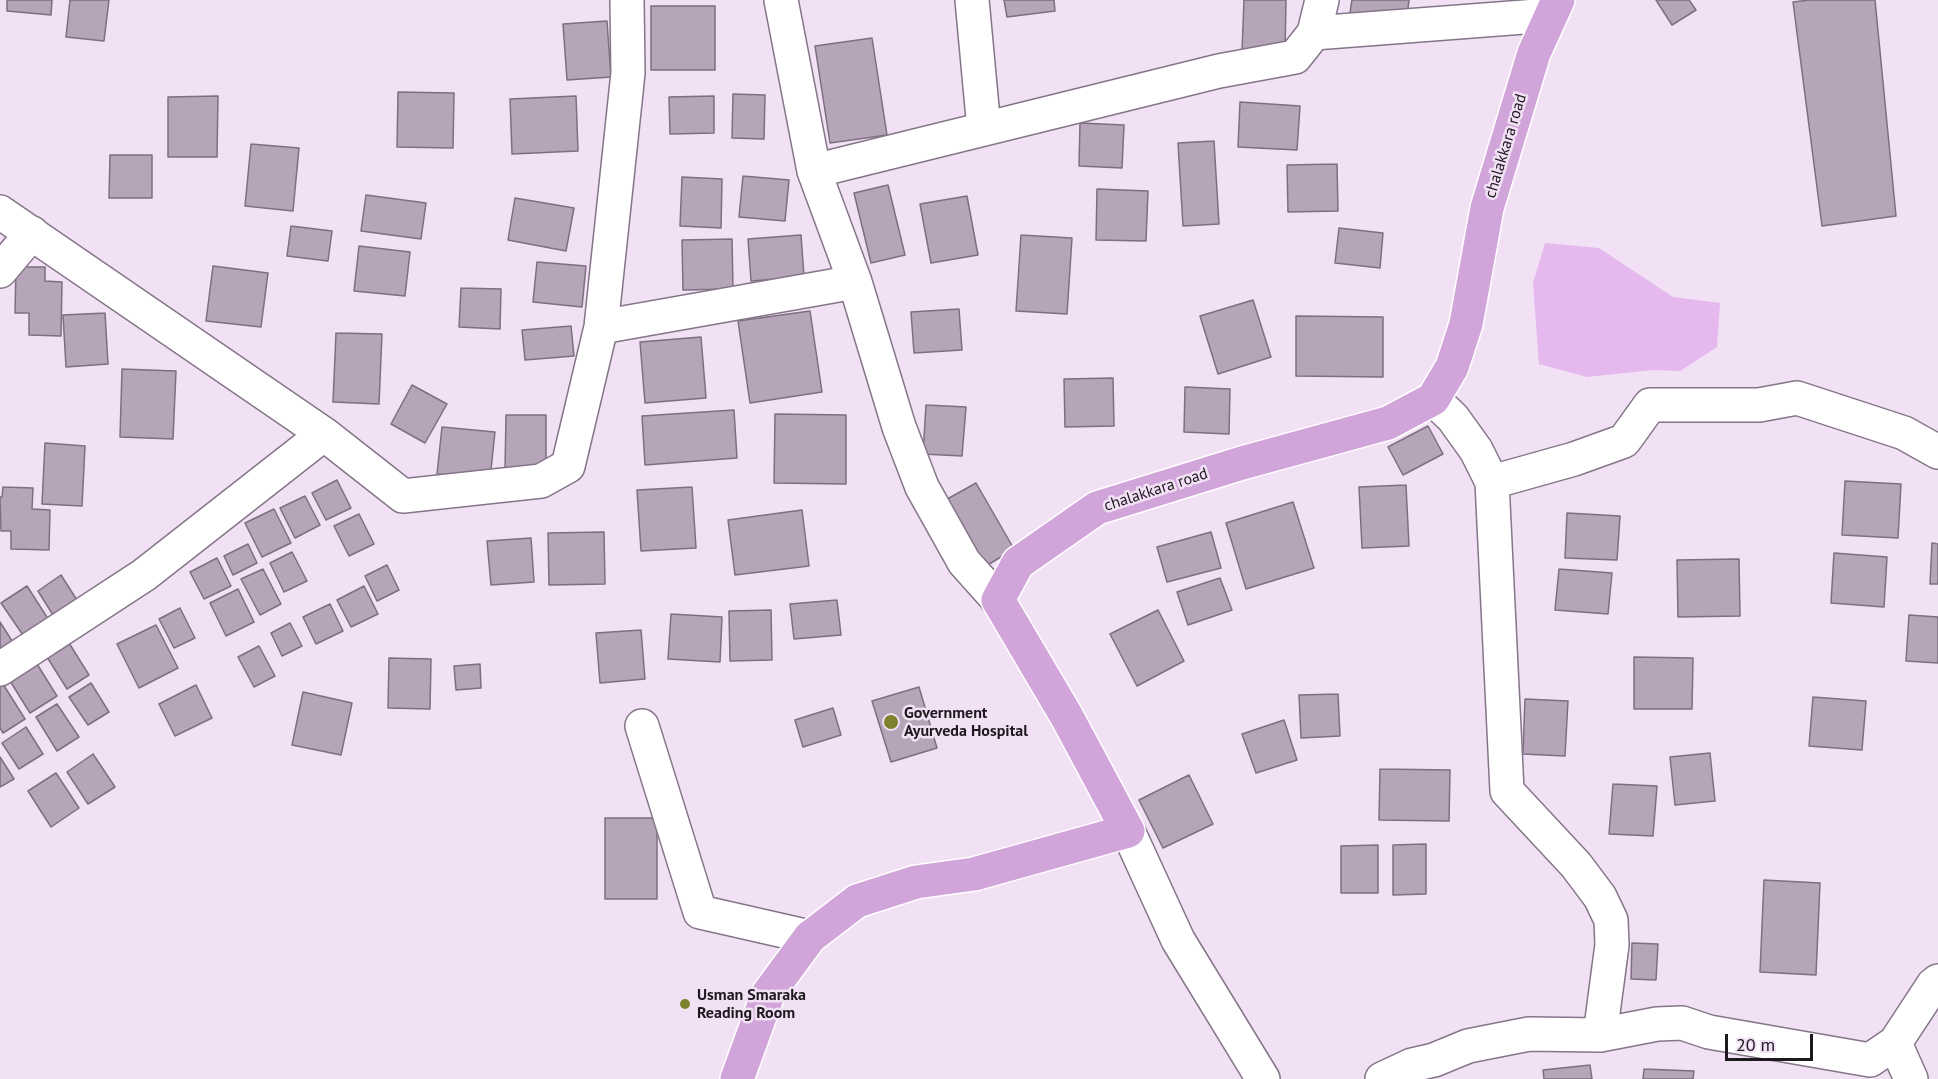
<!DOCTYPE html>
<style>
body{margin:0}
#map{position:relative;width:1938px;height:1079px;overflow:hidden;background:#f2e0f5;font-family:"PT Sans",sans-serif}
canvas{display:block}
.scale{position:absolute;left:1725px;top:1034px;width:88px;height:27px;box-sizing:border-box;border:3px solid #1e181f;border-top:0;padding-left:8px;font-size:18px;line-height:21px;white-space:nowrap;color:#1e181f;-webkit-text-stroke:4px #f2e0f5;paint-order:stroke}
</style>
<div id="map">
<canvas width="1938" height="1079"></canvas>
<div class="scale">20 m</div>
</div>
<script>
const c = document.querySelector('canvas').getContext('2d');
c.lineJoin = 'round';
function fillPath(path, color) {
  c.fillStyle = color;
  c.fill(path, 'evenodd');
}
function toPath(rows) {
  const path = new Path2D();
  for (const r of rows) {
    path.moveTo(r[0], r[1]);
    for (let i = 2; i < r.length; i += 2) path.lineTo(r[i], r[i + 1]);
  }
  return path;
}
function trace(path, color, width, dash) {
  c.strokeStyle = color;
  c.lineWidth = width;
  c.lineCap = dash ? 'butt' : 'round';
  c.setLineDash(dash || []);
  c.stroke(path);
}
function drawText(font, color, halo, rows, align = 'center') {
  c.font = font + ' "PT Sans",sans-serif';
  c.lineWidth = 5;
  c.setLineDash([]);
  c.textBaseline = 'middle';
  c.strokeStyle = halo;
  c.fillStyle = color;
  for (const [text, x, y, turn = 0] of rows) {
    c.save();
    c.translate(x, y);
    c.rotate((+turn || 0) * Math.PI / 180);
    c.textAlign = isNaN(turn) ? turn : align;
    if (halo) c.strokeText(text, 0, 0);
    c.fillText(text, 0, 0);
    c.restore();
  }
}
const green = toPath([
 [1545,243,1599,248,1673,297,1720,303,1717,347,1680,371,1653,370,1587,377,1539,364,1533,283]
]);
const building = toPath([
 [7,0,52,0,51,15,7,11,7,0],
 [70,0,109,0,104,41,66,37,70,0],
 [1004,0,1054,0,1055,11,1007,17,1004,0],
 [1244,0,1286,0,1285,52,1242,51,1244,0],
 [1352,0,1409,0,1406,26,1349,19,1352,0],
 [1656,0,1689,0,1696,10,1672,25,1656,0],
 [1809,0,1875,0,1896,216,1822,226,1793,2,1809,0],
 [651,6,715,6,715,70,651,70,651,6],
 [607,21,611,77,567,80,563,24,607,21],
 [872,38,887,135,830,143,815,46,872,38],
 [398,92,454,93,453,148,397,147,398,92],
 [733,94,765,95,764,139,732,138,733,94],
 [218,96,217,157,168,157,168,97,218,96],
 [576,96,578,151,512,154,510,99,576,96],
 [714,96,714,133,670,134,669,97,714,96],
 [1240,102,1300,106,1297,150,1238,147,1240,102],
 [1080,123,1124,125,1122,168,1079,166,1080,123],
 [1214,141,1219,224,1183,226,1178,143,1214,141],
 [251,144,299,148,293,211,245,206,251,144],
 [110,155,152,155,152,198,109,198,110,155],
 [1337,164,1338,211,1288,212,1287,165,1337,164],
 [743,176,789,180,785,221,739,217,743,176],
 [682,177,722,179,721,228,680,226,682,177],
 [888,185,905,255,871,263,854,193,888,185],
 [1097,189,1148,191,1146,241,1096,240,1097,189],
 [366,195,426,203,421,239,361,231,366,195],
 [967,196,978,255,931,263,920,204,967,196],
 [515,198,574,208,566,251,508,240,515,198],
 [291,226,332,231,328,261,287,256,291,226],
 [1339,228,1383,233,1380,268,1335,263,1339,228],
 [801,235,804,277,751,281,748,239,801,235],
 [1021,235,1072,238,1067,314,1016,311,1021,235],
 [732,239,733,289,683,290,682,240,732,239],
 [359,246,410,252,405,296,354,291,359,246],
 [537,262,586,266,582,307,533,302,537,262],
 [213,266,268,273,261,327,206,321,213,266],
 [16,267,45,267,45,281,62,282,61,336,29,335,29,313,15,313,16,267],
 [461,288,501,289,500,329,459,327,461,288],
 [1253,300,1271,357,1218,374,1200,316,1253,300],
 [959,309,962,350,914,353,911,312,959,309],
 [810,311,822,392,750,403,738,321,810,311],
 [105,313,108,364,66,367,63,315,105,313],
 [1296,316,1383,317,1383,377,1296,376,1296,316],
 [571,326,574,356,525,360,522,330,571,326],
 [336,333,382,334,379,404,333,402,336,333],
 [701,337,706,398,645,403,640,342,701,337],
 [122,369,176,371,173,439,120,437,122,369],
 [1113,378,1114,426,1065,427,1064,379,1113,378],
 [412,385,447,404,425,443,391,424,412,385],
 [1185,387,1230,389,1229,434,1184,432,1185,387],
 [926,405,966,407,962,456,923,454,926,405],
 [734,410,737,458,645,465,642,416,734,410],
 [775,414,846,415,846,484,774,483,775,414],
 [506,415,546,415,546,469,505,469,506,415],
 [1428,426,1443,454,1403,475,1388,447,1428,426],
 [442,427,495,432,490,479,437,474,442,427],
 [45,443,85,446,82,506,42,504,45,443],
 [337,480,351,508,326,520,312,493,337,480],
 [1845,481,1901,484,1898,538,1842,535,1845,481],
 [976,483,1014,549,981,569,942,502,976,483],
 [1406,485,1409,546,1362,548,1359,487,1406,485],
 [3,487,33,488,32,509,50,510,49,550,11,549,11,531,1,531,0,497,2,497,3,487],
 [692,487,696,548,641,551,637,490,692,487],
 [305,496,320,525,295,538,280,508,305,496],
 [1293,502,1314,568,1246,589,1226,523,1293,502],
 [274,509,291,543,262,557,245,523,274,509],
 [802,510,809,566,735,575,728,520,802,510],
 [1567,513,1620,516,1617,560,1565,558,1567,513],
 [359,514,374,544,349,556,334,526,359,514],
 [604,532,605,584,549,585,548,533,604,532],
 [1211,532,1221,568,1167,582,1157,547,1211,532],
 [531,538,534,582,491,585,487,541,531,538],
 [1932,543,1938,544,1938,584,1930,584,1932,543],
 [248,544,257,563,233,575,224,556,248,544],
 [292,552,307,581,284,592,270,563,292,552],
 [1834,553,1887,557,1884,607,1831,603,1834,553],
 [217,558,231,586,204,599,190,572,217,558],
 [1739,559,1740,616,1678,617,1677,560,1739,559],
 [387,565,399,590,377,601,365,576,387,565],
 [263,569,281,604,260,615,241,579,263,569],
 [1559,569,1612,573,1608,614,1555,610,1559,569],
 [61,575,82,608,58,623,38,591,61,575],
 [1220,578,1232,610,1188,625,1177,592,1220,578],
 [27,586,52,625,27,641,1,603,27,586],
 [364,586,378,614,351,627,337,600,364,586],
 [238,589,254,622,226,636,210,603,238,589],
 [837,600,841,635,794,639,790,604,837,600],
 [330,604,343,631,316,644,303,617,330,604],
 [180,608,195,638,174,648,159,619,180,608],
 [771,610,772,660,730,661,729,611,771,610],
 [1158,610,1184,661,1137,686,1110,634,1158,610],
 [671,614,722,617,720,662,668,659,671,614],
 [1909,615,1938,617,1938,663,1906,661,1909,615],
 [0,622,14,644,0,653,0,622],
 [290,623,302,646,282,656,271,633,290,623],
 [156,625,178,668,139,688,117,644,156,625],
 [641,630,645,679,600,683,596,633,641,630],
 [69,643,89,675,67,689,47,657,69,643],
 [259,646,275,676,254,687,238,657,259,646],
 [1634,657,1693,658,1692,709,1634,709,1634,657],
 [389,658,431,659,430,709,388,708,389,658],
 [37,664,57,696,30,713,10,681,37,664],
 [480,664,481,688,456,690,454,666,480,664],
 [91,683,109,712,88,725,69,697,91,683],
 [3,684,25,719,3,733,0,728,0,686,3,684],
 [196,685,212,718,175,736,159,704,196,685],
 [919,687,937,748,891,762,872,701,919,687],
 [303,692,352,703,341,755,292,745,303,692],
 [1338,694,1340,736,1301,738,1299,695,1338,694],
 [1813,697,1866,701,1862,750,1809,746,1813,697],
 [1525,699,1568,701,1565,756,1523,754,1525,699],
 [57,704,79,737,57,751,36,717,57,704],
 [833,708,841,735,803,747,795,720,833,708],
 [1284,720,1297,760,1256,773,1242,734,1284,720],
 [26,727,43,754,19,769,2,743,26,727],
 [1710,753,1715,801,1675,805,1670,757,1710,753],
 [93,754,115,787,88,804,67,772,93,754],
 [0,757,14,779,0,787,0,757],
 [1380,769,1450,770,1449,821,1379,820,1380,769],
 [56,773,79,808,51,827,28,791,56,773],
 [1189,775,1213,824,1163,848,1139,800,1189,775],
 [1613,784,1657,786,1653,836,1609,834,1613,784],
 [605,818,657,818,657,899,605,899,605,818],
 [1426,844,1426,894,1393,895,1393,845,1426,844],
 [1378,845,1378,893,1341,893,1341,846,1378,845],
 [1764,880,1820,883,1816,975,1760,972,1764,880],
 [1632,943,1658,944,1656,980,1631,979,1632,943],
 [1590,1065,1592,1079,1544,1079,1543,1070,1590,1065],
 [1644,1069,1694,1071,1693,1079,1643,1079,1644,1069]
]);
const minor = toPath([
 [781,0,814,171,855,282,899,427,922,487,964,562,998,600],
 [972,0,984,129],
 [1314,33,1550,15],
 [814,171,1219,71,1295,57,1314,33,1322,0],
 [0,212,324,434,403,496,541,481,568,466,601,327,628,73,627,0],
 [0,271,32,233],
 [601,327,855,282],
 [1433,399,1453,418,1476,450,1492,482,1574,459,1624,441,1650,405,1759,405,1797,398,1904,433,1938,452],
 [1492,482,1507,791,1576,865,1600,897,1611,920,1612,945,1600,1035],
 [0,669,144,575,324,434],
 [642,726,700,912,810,937],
 [1128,831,1178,940,1263,1079],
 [1895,1043,1911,1079],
 [1382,1079,1412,1065,1434,1060,1468,1046,1529,1034,1600,1035,1657,1024,1682,1023,1709,1032,1870,1060,1895,1043,1933,985,1938,981]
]);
const major = toPath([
 [737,1079,768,994,810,937,857,901,916,882,974,874,1128,831,1067,717,998,600,1018,563,1097,508,1242,463,1388,423,1433,399,1452,367,1466,324,1487,208,1534,53,1558,0]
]);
const markers = [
 [891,722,8,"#7f822c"],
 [685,1004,6,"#7f822c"]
];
const streetNames = [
 ["chalakkara road",1506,146,-73],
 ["chalakkara road",1156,490,-18]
];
const poiNames = [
 ["Government",904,713],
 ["Ayurveda Hospital",904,731],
 ["Usman Smaraka",697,995],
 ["Reading Room",697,1013]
];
fillPath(green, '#e5b9ed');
fillPath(building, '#b6a5b9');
trace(building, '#7e6e81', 1.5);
trace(minor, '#857588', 36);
trace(major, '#fff', 36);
trace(minor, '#fff', 33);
trace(major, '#d1a4da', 33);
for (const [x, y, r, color] of markers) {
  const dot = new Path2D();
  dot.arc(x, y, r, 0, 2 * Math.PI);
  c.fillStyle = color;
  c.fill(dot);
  trace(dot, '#f2e0f5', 2);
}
drawText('16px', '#1e181f', '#f2e0f5', streetNames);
drawText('bold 16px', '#1e181f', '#f2e0f5', poiNames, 'left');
</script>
